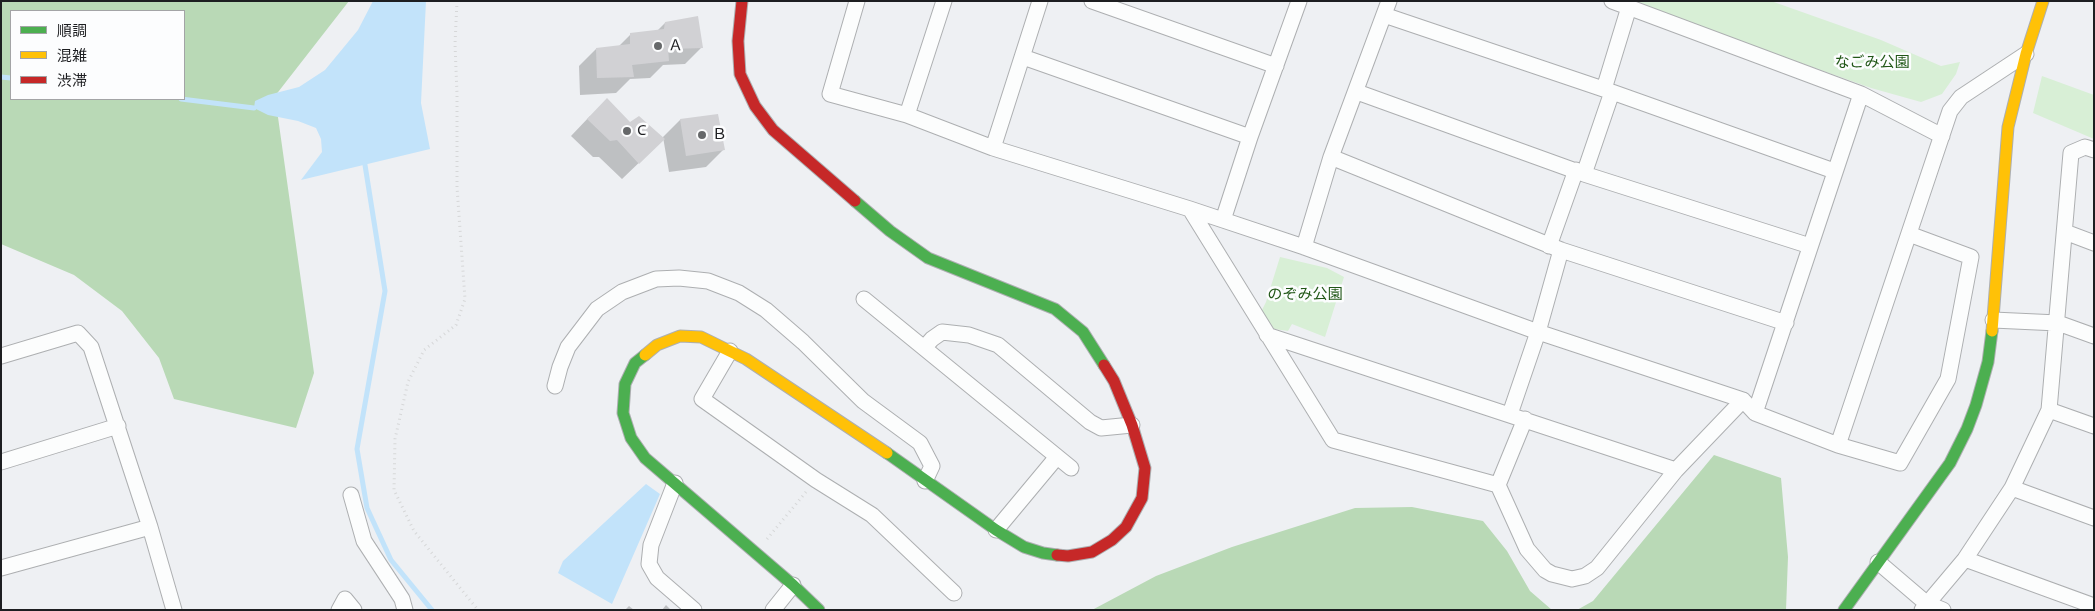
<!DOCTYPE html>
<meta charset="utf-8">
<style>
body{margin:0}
#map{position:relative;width:2095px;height:611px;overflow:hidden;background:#eef0f3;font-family:"Noto Sans","Noto Sans JP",sans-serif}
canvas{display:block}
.frame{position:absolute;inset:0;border:2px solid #1d1e21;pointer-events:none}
.legend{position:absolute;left:10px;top:10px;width:175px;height:90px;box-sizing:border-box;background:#fcfdfe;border:1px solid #a3a4a6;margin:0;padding:6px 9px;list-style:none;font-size:15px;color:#1d1e21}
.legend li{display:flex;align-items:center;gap:10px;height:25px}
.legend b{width:25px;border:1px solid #a3a4a6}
</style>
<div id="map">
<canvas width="2095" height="611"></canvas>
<div class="frame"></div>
<ul class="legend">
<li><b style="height:6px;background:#4caf50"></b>順調</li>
<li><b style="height:6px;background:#ffc107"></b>混雑</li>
<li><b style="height:6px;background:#c62828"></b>渋滞</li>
</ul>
</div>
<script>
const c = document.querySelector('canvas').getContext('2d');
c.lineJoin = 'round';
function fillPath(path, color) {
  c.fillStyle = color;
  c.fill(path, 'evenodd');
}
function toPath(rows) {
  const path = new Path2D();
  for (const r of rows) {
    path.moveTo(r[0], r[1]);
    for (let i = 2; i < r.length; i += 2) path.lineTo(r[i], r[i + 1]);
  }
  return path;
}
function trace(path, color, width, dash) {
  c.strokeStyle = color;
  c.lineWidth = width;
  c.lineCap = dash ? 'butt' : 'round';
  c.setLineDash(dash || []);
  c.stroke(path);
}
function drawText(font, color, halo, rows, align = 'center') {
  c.font = font + ' "Noto Sans","Noto Sans JP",sans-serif';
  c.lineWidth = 5;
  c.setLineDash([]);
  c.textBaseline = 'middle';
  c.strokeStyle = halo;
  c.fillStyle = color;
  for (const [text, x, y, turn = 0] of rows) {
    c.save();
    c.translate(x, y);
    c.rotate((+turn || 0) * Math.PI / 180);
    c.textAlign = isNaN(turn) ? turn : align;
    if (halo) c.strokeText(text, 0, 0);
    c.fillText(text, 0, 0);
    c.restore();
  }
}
const green = toPath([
 [1627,1,1771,1,1881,40,1941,66,1960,62,1956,74,1942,94,1921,102,1871,88],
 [2042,76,2094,95,2094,139,2033,113],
 [1280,257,1327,268,1344,277,1325,337,1292,324,1288,331,1274,329,1260,314,1266,302]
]);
const forest = toPath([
 [1,1,349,1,275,96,314,373,296,428,174,399,159,358,122,311,74,275,1,244],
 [11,11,184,11,184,99,11,99],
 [1714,455,1781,478,1788,557,1786,610,1577,610,1593,601],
 [1412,507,1483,521,1507,551,1530,591,1552,610,1092,610,1156,576,1232,547,1355,508]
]);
const water = toPath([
 [373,1,426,1,421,103,430,149,301,180,322,152,321,139,316,128,298,121,268,115,254,108,255,101,268,95,299,87,325,70,358,30],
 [646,484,660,494,612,604,558,573,563,561]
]);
const shadow = toPath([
 [665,23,702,47,685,64,663,65,650,78,630,79,616,93,580,95,579,66,596,49,618,47,630,35,657,31],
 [717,115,723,150,706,167,669,172,663,137,680,120],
 [590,116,646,156,622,179,599,157,593,157,571,136],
 [666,605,671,610,662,610],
 [629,606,634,610,625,610]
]);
const stream = toPath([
 [1,77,11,78],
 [181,99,254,108],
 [365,165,385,291,357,449,367,508,391,560,432,610]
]);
const building = toPath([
 [698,16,703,48,668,49,669,61,632,65,634,77,597,78,596,48,630,44,630,33,664,29,665,22],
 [607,98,630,122,639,116,665,139,639,164,617,140,610,141,587,119],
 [718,114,725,150,686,156,680,119]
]);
const path = toPath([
 [457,1,455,44,457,94,457,187,465,299,456,325,424,350,408,382,395,439,394,490,414,531,478,610],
 [767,539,806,492]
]);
const street = toPath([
 [857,1,830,94,907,115,993,148,1190,209,1304,247,1538,332,1743,400,1755,413,1838,445,1950,111,1961,97,2026,54],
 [1092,1,1276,66],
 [1612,1,1861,94,1942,136],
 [1384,15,1612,92,1834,171],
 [1023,57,1250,137],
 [1604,89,1629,7],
 [1357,92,1584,174,1810,246],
 [907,115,944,1],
 [993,148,1040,1],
 [1331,157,1561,250,1786,323],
 [1584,174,1612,92],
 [1190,209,1333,440,1498,485],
 [1223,220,1250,137,1299,1],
 [2065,232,2094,243],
 [1549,246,1576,170],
 [1304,247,1331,157,1389,1],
 [864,299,1071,468],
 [1993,320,2058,323,2094,336],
 [1267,335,1676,470],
 [924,348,932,339,942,332,969,335,998,345,1090,422,1101,428,1132,425],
 [730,351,702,399,816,480,872,515,954,593],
 [1,356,78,333,91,347,150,527,174,610],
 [555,386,560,367,568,347,597,309,622,292,656,279,679,278,708,281,739,293,766,310,803,342,863,401,920,443,932,466,925,481],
 [2049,410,2094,426],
 [1755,413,1861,94],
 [1510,414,1538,332,1561,250],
 [1525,419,1498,485,1527,549,1545,570,1552,574,1572,579,1585,576,1597,568,1676,470,1743,400],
 [1838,445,1900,463,1948,379,1971,257,1909,234],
 [1,462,118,426],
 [675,483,651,545,649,564,657,578,694,610],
 [2012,488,2094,518],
 [351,495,364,541,402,599,405,610],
 [996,530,1056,458],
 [1965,559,2094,606],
 [1878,562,1926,603,1943,610],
 [1,568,150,527],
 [339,610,345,599,354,610],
 [773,610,793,585],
 [1922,610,1965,559,2012,488,2049,410,2071,153,2085,147,2094,150]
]);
const fast = toPath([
 [855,201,890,231,928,258,1055,309,1083,332,1104,365],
 [645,355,635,363,625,384,623,413,631,438,645,458,793,585,819,610],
 [887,453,996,530,1024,547,1043,553,1057,555],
 [1844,610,1950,463,1967,429,1976,405,1988,362,1992,331]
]);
const slow = toPath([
 [1992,331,2008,127,2026,54,2043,1],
 [645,355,657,345,680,336,701,337,746,359,887,453]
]);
const jam = toPath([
 [742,1,738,41,740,74,755,106,773,130,855,201],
 [1057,555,1068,556,1092,552,1112,540,1126,527,1142,498,1145,468,1132,425,1114,381,1104,365]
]);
const markers = [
 [658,46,5,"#66686a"],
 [627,131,5,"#66686a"],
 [702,135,5,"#66686a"]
];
const poiNames = [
 ["Ａ",668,46],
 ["C",637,131],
 ["Ｂ",712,135]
];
const parkNames = [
 ["なごみ公園",1872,63],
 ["のぞみ公園",1305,295]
];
fillPath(green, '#d8efd6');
fillPath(forest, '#b9d9b6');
fillPath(water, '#c2e3fa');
fillPath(shadow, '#0003');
trace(stream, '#c2e3fa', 5);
fillPath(building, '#d1d1d4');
trace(street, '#adafb1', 17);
trace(fast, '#adafb1', 13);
trace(slow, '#adafb1', 13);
trace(jam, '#adafb1', 13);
trace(path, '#d6d7d8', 3, [1, 4]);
trace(street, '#fcfdfd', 15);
trace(fast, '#4caf50', 11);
trace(slow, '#ffc107', 11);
trace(jam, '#c62828', 11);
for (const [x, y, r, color] of markers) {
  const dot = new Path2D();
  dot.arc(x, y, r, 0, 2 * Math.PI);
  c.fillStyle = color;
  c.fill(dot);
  trace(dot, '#fcfdfe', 2);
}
drawText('15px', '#1d1e21', '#fcfdfe', poiNames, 'left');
drawText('15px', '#215717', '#fcfdfe', parkNames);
</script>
